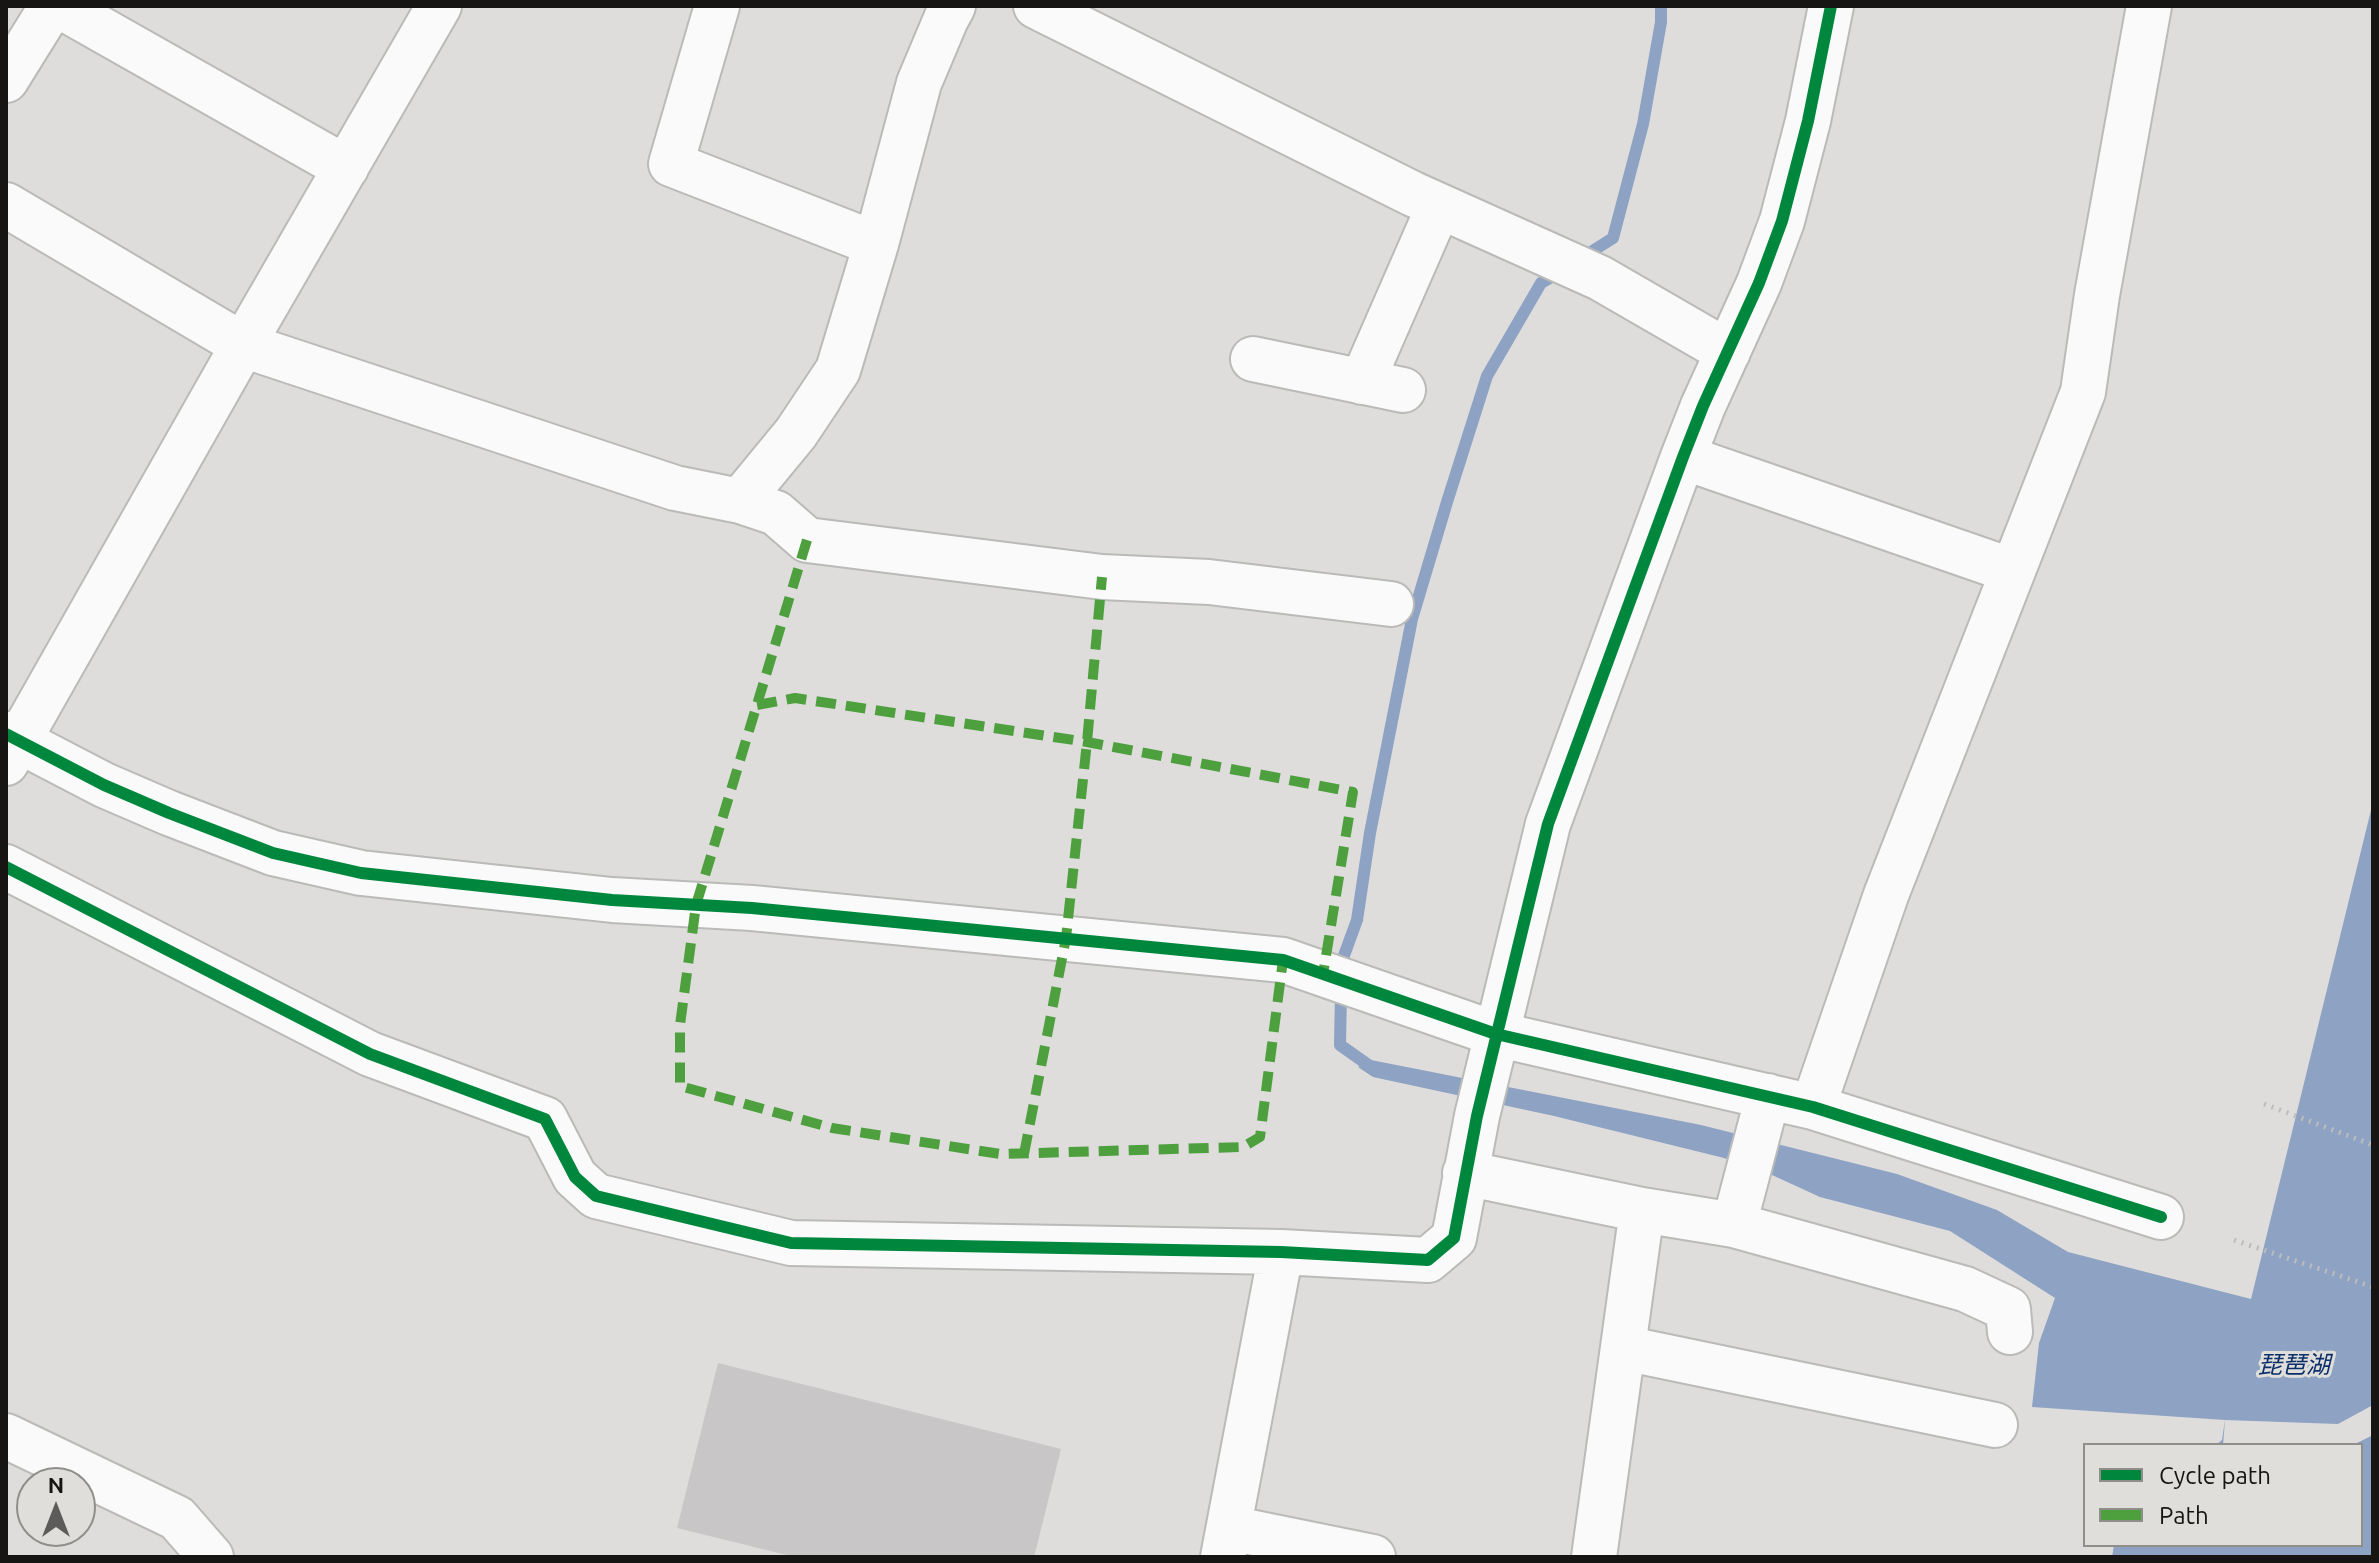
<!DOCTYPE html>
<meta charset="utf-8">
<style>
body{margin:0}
#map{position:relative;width:2379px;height:1563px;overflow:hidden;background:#dedddb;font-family:Ubuntu,sans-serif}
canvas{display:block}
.frame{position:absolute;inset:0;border:8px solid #161514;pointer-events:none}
.legend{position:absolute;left:2083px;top:1443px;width:280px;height:104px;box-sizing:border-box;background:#dfdeda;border:2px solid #8f8e8b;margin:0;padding:10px 14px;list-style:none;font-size:24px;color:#161514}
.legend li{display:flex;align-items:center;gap:16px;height:40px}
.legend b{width:40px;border:2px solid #8f8e8b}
.north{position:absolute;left:16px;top:1467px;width:80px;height:80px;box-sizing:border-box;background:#dfdeda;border:2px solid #8f8e8b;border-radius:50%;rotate:0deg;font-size:22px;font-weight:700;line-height:32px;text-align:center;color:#161514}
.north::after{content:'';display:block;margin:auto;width:28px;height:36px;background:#5c5b5a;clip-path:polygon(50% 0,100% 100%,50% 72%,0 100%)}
</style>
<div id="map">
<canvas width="2379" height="1563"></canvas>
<div class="frame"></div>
<ul class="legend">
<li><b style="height:10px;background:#00873e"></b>Cycle path</li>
<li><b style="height:10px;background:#4ea03f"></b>Path</li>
</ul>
<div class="north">N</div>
</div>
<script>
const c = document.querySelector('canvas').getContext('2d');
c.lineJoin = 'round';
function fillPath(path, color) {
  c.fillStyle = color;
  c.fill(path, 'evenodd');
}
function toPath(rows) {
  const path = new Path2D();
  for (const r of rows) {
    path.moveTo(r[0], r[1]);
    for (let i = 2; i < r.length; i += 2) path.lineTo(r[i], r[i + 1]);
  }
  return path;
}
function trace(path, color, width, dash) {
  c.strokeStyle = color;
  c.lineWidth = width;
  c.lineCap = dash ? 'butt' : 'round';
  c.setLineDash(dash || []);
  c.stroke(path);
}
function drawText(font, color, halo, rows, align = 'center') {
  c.font = font + ' Ubuntu,"Noto Sans JP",sans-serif';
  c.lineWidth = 6;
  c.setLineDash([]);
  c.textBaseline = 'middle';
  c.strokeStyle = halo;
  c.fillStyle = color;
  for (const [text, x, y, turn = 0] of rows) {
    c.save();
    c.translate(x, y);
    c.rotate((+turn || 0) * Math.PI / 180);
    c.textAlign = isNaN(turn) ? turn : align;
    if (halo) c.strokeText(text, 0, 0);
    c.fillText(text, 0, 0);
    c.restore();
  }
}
const water = toPath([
 [2373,802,2373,1557,2112,1557,2114,1545,2361,1545,2361,1445,2216,1445,2222,1440,2225,1420,2032,1407,2039,1343,2055,1298,1950,1231,1820,1197,1772,1175,1724,1158,1554,1116,1373,1077,1358,1067,1371,1060,1701,1125,1897,1174,1997,1210,2068,1252,2251,1299]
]);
const pier = toPath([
 [2373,1405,2373,1435,2353,1445,2223,1445,2225,1420,2338,1424]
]);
const stream = toPath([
 [1580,259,1613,238,1643,124,1661,22,1661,6],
 [1342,972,1342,961,1357,920,1370,833,1412,619,1447,502,1487,376,1541,283,1561,271],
 [1341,991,1340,1045,1374,1069,1379,1070]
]);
const building = toPath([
 [718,1363,1061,1449,1034,1557,795,1557,677,1528]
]);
const path = toPath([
 [2264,1104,2373,1145],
 [2234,1240,2373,1287]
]);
const street = toPath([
 [60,6,346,168],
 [717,6,671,164,876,244],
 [1036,6,1413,194,1600,278,1728,352],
 [6,80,52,6],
 [6,205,243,345,675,488,740,501,776,513,807,540,1102,577,1209,582,1391,604],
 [1253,359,1403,390],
 [1362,382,1439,206],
 [1683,457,2013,571],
 [740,501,796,433,838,370,876,244,919,83,946,19,953,6],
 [6,734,104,785,169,813,273,853,361,873,612,900,752,908,1283,960,1496,1034,1813,1107,2161,1217],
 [6,763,243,345,439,6],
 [6,867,370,1054,545,1119,575,1177,596,1196,791,1243,1281,1252,1428,1260,1454,1238,1477,1116,1548,824,1683,457,1703,406,1759,283,1782,221,1808,121,1831,6],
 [1813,1107,1886,895,2083,392,2097,295,2149,6],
 [1465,1173,1642,1210,1734,1225,1965,1289,2008,1309,2010,1332],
 [1734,1225,1768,1096],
 [1624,1348,1995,1425],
 [6,1436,177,1518,211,1557],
 [1230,1528,1373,1557],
 [1223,1557,1281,1252],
 [1594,1557,1642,1210]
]);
const quiet = toPath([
 [807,540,696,905,680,1025,680,1086,832,1128,1000,1154,1243,1147,1260,1137,1283,960],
 [757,705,795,698,1087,742,1353,792,1323,974],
 [1024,1154,1066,938,1087,742,1102,577]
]);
const cycleway = toPath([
 [6,734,104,785,169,813,273,853,361,873,612,900,752,908,1283,960,1496,1034,1813,1107,2161,1217],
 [6,867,370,1054,545,1119,575,1177,596,1196,791,1243,1281,1252,1428,1260,1454,1238,1477,1116,1548,824,1683,457,1703,406,1759,283,1782,221,1808,121,1831,6]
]);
const waterNames = [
 ["琵琶湖",2294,1365]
];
fillPath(water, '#8ea2c3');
fillPath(pier, '#dedddb');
trace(stream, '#8ea2c3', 12);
fillPath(building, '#c8c6c6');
trace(street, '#babab8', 48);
trace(path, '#bdbdbd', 5, [2, 6]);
trace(street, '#fafafa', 44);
trace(quiet, '#4ea03f', 10, [20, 10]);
trace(cycleway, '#00873e', 12);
drawText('italic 24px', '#0b2f6a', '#dfdeda', waterNames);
</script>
